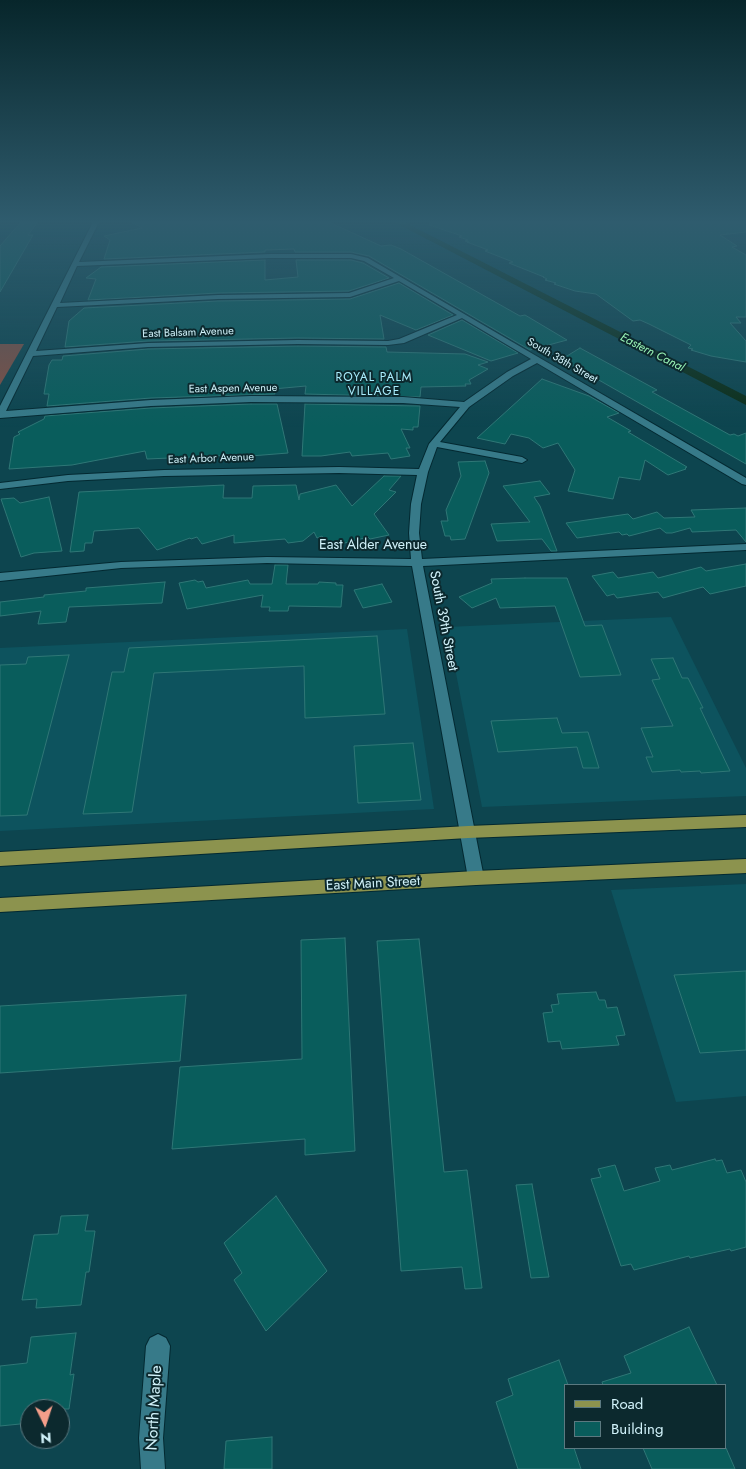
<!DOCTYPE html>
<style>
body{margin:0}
#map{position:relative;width:746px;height:1469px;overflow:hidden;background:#0d454f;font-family:Jost,sans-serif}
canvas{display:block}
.legend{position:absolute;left:564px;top:1384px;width:162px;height:65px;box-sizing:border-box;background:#0c292e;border:1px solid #5b7980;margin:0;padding:6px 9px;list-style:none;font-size:15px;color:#d1f2fa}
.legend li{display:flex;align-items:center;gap:10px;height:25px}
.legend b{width:25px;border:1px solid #5b7980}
.north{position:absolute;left:20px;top:1399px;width:50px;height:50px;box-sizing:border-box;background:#0c292e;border:1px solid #5b7980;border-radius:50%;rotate:176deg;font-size:14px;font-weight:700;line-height:20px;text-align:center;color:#d1f2fa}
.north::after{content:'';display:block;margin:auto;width:18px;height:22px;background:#f49e8a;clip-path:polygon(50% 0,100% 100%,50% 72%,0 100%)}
</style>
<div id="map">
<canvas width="746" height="1469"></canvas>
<ul class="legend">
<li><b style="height:6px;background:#8c934e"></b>Road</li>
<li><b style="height:14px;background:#095d5c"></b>Building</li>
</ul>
<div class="north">N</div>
</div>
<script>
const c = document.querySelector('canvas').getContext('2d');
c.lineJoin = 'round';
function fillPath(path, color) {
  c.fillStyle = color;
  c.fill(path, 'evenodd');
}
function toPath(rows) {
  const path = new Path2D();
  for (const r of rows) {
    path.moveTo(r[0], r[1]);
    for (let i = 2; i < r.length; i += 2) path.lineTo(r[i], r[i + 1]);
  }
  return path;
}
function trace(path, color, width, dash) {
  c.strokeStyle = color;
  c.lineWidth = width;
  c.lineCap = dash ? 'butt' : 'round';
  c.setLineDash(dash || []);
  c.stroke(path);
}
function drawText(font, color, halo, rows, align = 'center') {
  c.font = font + ' Jost,sans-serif';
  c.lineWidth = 4;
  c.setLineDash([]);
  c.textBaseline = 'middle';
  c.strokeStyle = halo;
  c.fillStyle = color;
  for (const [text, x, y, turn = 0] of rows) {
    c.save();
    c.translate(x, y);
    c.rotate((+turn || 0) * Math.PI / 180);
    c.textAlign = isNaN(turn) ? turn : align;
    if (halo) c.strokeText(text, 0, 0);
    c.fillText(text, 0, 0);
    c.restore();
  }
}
const built = toPath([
 [671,617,746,768,746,796,482,807,447,627],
 [407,629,434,809,0,831,0,648],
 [746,884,746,1096,676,1102,611,890]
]);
const green = toPath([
 [0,344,24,344,0,385]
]);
const canal = toPath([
 [394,222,404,222,746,396,746,405,394,222]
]);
const building = toPath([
 [21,222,38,222,28,235,33,235,0,292,0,246,21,222],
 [131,222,329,222,381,246,391,245,401,249,520,316,525,315,567,340,530,350,369,256,351,252,295,252,294,249,265,250,265,252,104,259,110,240,104,236,142,228,131,222],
 [430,222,746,222,746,232,720,235,737,246,732,247,746,255,746,317,736,317,741,323,730,323,746,341,746,362,711,356,691,350,693,349,688,348,691,345,649,324,640,320,633,321,596,294,575,291,554,284,556,283,545,280,547,279,543,277,544,277,509,263,513,262,485,251,488,250,467,242,469,242,465,241,468,240,459,237,462,236,429,225,430,222],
 [265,260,265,280,298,277,296,260,351,260,363,263,389,278,349,291,218,293,88,300,96,279,86,278,101,267,265,260],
 [399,283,453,315,416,330,380,315,384,339,298,338,148,341,65,347,69,321,84,308,218,301,350,299,399,283],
 [462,320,518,353,491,361,428,335,462,320],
 [298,346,386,347,387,352,465,354,488,362,478,365,488,369,469,380,471,384,465,384,466,386,421,387,420,397,305,394,306,386,273,389,275,394,151,398,47,406,49,394,44,394,49,365,52,360,62,360,63,356,148,349,298,346],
 [580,348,657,390,652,392,730,435,734,434,738,436,746,433,746,464,562,359,580,348],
 [542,379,589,396,619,413,607,417,631,431,628,432,687,467,685,468,686,469,668,475,645,460,640,480,619,477,613,499,568,491,575,470,558,443,543,448,529,438,511,434,505,444,477,438,542,379],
 [251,404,277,404,288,453,238,457,238,455,147,459,145,451,72,465,9,469,14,437,20,434,18,432,44,419,45,416,151,408,251,404],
 [305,404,420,406,418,427,413,427,413,430,401,429,410,448,406,448,410,456,391,459,388,453,352,456,350,452,321,456,302,456,305,404],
 [485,461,489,473,465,539,451,540,450,536,445,536,441,521,448,521,446,510,461,476,458,462,485,461],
 [384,476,401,476,389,490,396,492,374,514,389,535,370,539,368,537,337,545,334,542,327,543,322,536,317,538,314,532,303,541,288,543,285,539,234,543,234,535,202,544,197,537,191,539,190,538,157,550,139,528,94,531,92,543,85,543,84,551,70,552,79,492,224,485,223,498,252,498,253,486,296,485,299,500,300,494,336,485,352,506,384,476],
 [540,481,550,494,534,497,540,506,557,551,551,551,542,539,497,541,491,524,530,522,503,486,540,481],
 [49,497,62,551,34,553,21,557,1,499,14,498,20,503,49,497],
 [746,508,746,542,736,530,692,532,690,528,672,533,666,533,660,528,629,536,627,534,622,535,619,532,577,538,566,523,628,514,633,519,657,512,664,518,695,517,691,510,746,508],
 [746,564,746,586,710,594,703,587,663,598,658,592,617,598,614,594,607,596,592,576,613,572,618,578,653,572,658,578,701,567,706,571,746,564],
 [275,565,288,565,286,584,318,584,319,582,336,583,336,585,343,585,341,607,289,606,288,611,269,611,270,607,261,607,263,595,187,609,179,583,195,580,198,582,203,581,206,588,248,580,250,584,272,584,275,565],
 [525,578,567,578,585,626,602,625,621,675,580,677,555,606,500,608,496,598,472,608,459,597,492,583,491,579,525,578],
 [165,582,162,603,69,607,66,622,38,624,41,611,0,616,0,602,44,597,44,595,86,591,86,588,165,582],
 [382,584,392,602,363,608,354,590,382,584],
 [377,636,385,714,305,718,304,666,154,673,132,812,83,814,112,672,124,672,129,648,377,636],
 [69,655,27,815,0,816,0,665,26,664,28,657,69,655],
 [673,658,682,678,688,678,703,708,700,708,730,771,701,773,700,771,681,772,680,770,652,772,646,757,653,757,641,728,673,726,652,680,660,679,651,659,673,658],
 [557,718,562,733,588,732,599,768,583,768,577,747,498,752,491,721,557,718],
 [413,743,421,800,358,803,354,746,413,743],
 [345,938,355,1151,305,1155,305,1139,172,1149,180,1067,302,1059,301,940,345,938],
 [419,939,444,1172,467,1170,482,1288,465,1289,462,1267,401,1271,377,941,419,939],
 [746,971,746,1050,700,1053,674,975,746,971],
 [596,992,599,1000,605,1000,607,1008,617,1007,625,1035,616,1036,619,1045,562,1049,560,1041,548,1042,543,1013,553,1012,551,1005,559,1004,557,994,596,992],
 [186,995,180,1061,0,1073,0,1006,186,995],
 [715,1159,716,1161,722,1160,727,1173,741,1170,746,1182,746,1247,731,1251,730,1249,690,1258,689,1256,634,1270,631,1264,621,1266,591,1179,601,1177,598,1169,615,1165,624,1191,660,1181,655,1168,670,1165,672,1170,715,1159],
 [532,1184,541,1235,549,1277,531,1278,516,1185,532,1184],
 [276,1196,327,1271,266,1331,234,1280,242,1273,224,1243,276,1196],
 [88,1215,85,1231,95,1231,89,1272,86,1272,81,1305,36,1308,37,1299,22,1300,34,1235,58,1234,61,1216,88,1215],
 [689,1327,717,1385,603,1385,602,1382,631,1373,624,1356,689,1327],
 [76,1333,70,1375,74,1374,69,1409,30,1409,30,1423,0,1426,0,1366,27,1363,31,1337,76,1333],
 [559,1360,568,1385,565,1385,565,1448,574,1448,581,1469,518,1469,496,1402,513,1395,508,1379,559,1360],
 [272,1437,272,1469,224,1469,226,1441,272,1437],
 [643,1448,726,1448,735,1469,652,1469,643,1448]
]);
const minor = toPath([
 [93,222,99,222,79,262,270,254,351,254,368,258,746,478,746,485,742,484,537,363,513,376,469,407,440,442,522,457,527,460,522,463,437,447,428,472,421,504,419,533,422,559,746,544,746,550,423,566,484,878,482,883,476,885,470,883,468,878,412,566,267,563,121,568,0,581,0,573,121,562,267,557,411,559,409,533,411,504,417,475,339,473,164,476,68,481,0,489,0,483,68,475,164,470,339,467,419,469,429,444,460,407,403,403,251,402,151,406,0,418,0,406,93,222],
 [270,258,351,258,364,261,394,278,349,293,218,295,60,303,77,266,270,258],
 [399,281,457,315,399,339,388,341,298,340,148,343,36,351,57,307,218,299,350,297,399,281],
 [462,318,531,359,507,372,464,402,403,397,251,396,151,400,6,411,33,356,148,347,298,344,388,345,404,343,462,318],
 [158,1334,166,1338,170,1346,163,1438,165,1469,141,1469,139,1438,146,1346,150,1338,158,1334]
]);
const primary = toPath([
 [746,815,746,827,468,838,0,866,0,852,468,826,746,815],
 [746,859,746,873,476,885,0,912,0,898,476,871,746,859]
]);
const farStreetnames = [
 ["East Balsam Avenue",188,333,-2],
 ["South 38th Street",562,361,30],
 ["East Aspen Avenue",233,389,-1],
 ["East Arbor Avenue",211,459,-2]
];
const farWaternames = [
 ["Eastern Canal",652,353,27]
];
const farNeighbourhoodnames = [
 ["ROYAL PALM",374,378],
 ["VILLAGE",374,392]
];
const streetNames = [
 ["East Alder Avenue",373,546],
 ["South 39th Street",443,621,79],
 ["East Main Street",373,884,-3]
];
const nearStreetnames = [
 ["North Maple",155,1408,-87]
];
fillPath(built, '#0d535e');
fillPath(green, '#834f43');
fillPath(canal, '#0b2d18');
fillPath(building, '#095d5c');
trace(building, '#2f7776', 1);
trace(minor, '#032931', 2);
trace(primary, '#032931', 2);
fillPath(minor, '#377a89');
fillPath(primary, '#8c934e');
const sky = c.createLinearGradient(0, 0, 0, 427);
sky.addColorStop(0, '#07262b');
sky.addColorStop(0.52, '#2f5c6e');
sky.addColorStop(1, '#2f5c6e00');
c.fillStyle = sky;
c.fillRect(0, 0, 746, 427);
drawText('11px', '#d1f2fa', '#0c292e', farStreetnames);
drawText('italic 12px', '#98f3b5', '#0c292e', farWaternames);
c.letterSpacing = '1px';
drawText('12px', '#a8ecfc', '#0c292e', farNeighbourhoodnames);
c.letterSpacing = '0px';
drawText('14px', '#d1f2fa', '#0c292e', streetNames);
drawText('16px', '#d1f2fa', '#0c292e', nearStreetnames);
</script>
